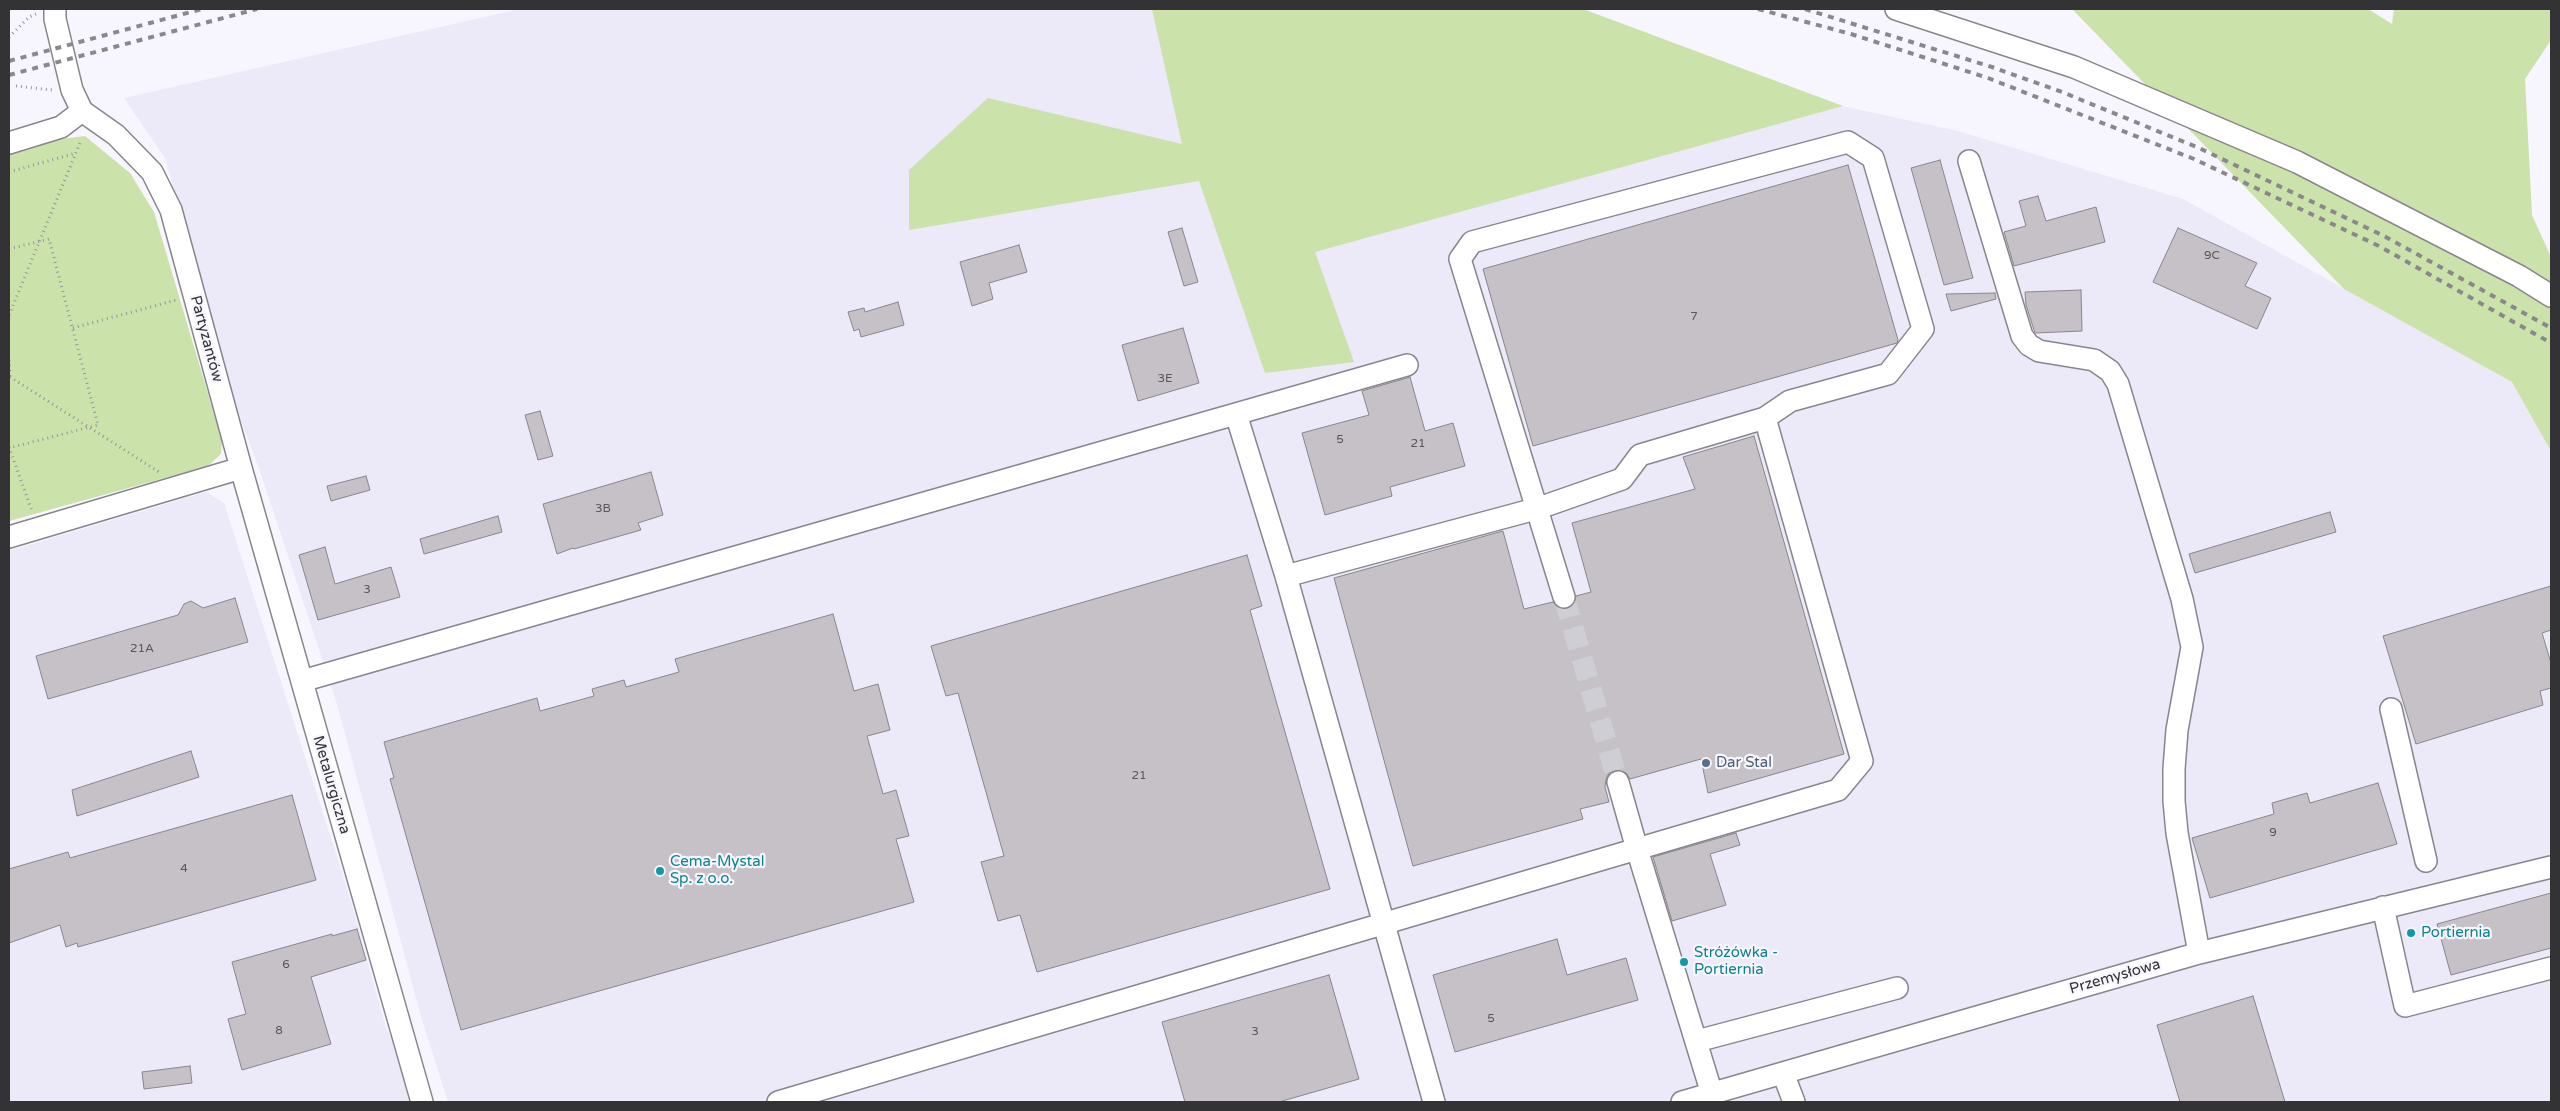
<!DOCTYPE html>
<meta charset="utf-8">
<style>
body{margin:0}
#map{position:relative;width:2560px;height:1111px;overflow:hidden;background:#f7f5fd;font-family:"Varela Round",sans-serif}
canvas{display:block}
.frame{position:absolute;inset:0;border:10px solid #333235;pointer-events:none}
</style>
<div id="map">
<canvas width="2560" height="1111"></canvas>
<div class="frame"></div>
</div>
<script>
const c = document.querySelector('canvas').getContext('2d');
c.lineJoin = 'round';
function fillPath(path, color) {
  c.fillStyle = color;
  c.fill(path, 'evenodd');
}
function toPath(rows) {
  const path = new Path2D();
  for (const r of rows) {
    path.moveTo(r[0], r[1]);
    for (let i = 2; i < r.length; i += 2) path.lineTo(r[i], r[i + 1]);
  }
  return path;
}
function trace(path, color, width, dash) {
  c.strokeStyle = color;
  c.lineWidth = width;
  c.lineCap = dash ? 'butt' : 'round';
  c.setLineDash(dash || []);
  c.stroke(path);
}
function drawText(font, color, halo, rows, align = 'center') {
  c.font = font + ' "Varela Round",sans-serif';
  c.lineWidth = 4.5;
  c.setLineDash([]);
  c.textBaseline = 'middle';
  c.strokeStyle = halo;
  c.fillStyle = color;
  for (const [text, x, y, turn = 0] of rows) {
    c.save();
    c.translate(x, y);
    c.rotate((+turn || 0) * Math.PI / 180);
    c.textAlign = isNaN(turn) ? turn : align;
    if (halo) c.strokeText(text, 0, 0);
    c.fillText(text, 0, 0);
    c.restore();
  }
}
const built = toPath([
 [520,9,1514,9,1842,106,1958,131,2183,199,2512,382,2551,407,2551,1102,448,1102,422,1020,337,704,260,471,240,418,165,158,124,98],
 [206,492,224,503,350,898,386,1028,403,1062,413,1102,9,1102,9,551]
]);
const green = toPath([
 [1152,9,1583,9,1843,106,1315,252,1354,362,1265,373,1199,181,909,230,909,170,988,98,1182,144],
 [2072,9,2368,9,2392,24,2394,9,2551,9,2551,40,2525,79,2532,215,2551,257,2551,451,2512,382,2344,289],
 [85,136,130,173,154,212,222,441,221,454,208,466,9,521,9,154,61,139]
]);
const building = toPath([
 [1940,160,1973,278,1944,285,1911,168,1940,160],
 [1848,165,1898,340,1897,343,1533,446,1483,269,1848,165],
 [2038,196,2046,221,2096,207,2105,242,2014,266,2004,232,2026,226,2019,201,2038,196],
 [1182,228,1198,282,1184,286,1168,232,1182,228],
 [2178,228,2257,263,2245,286,2271,298,2257,329,2153,282,2178,228],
 [1019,245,1027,272,989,283,993,299,972,306,960,262,1019,245],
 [2081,290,2082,331,2035,333,2026,305,2025,292,2081,290],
 [1995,293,1996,299,1951,311,1946,294,1995,293],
 [898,302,904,325,861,337,859,329,854,331,848,312,864,308,865,312,898,302],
 [1183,328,1199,383,1138,401,1122,345,1183,328],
 [1410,377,1425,431,1453,423,1465,466,1390,487,1392,496,1325,515,1302,433,1369,415,1362,391,1410,377],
 [540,411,553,456,538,460,525,415,540,411],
 [1754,436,1844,754,1708,793,1701,759,1630,779,1626,773,1615,770,1609,773,1606,779,1605,787,1609,802,1580,809,1583,819,1413,866,1334,578,1503,531,1524,609,1553,602,1561,609,1568,609,1573,605,1576,596,1591,592,1572,523,1695,489,1683,457,1754,436],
 [651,472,663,515,638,523,641,530,574,549,573,548,557,554,543,504,651,472],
 [366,476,370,490,331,501,327,486,366,476],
 [2330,512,2336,532,2195,573,2189,554,2330,512],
 [498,516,502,532,424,554,420,539,498,516],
 [325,547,335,584,391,567,400,597,318,620,299,555,325,547],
 [1247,555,1262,606,1250,610,1330,889,1037,972,1020,915,998,921,981,862,1004,856,958,693,946,696,931,646,1247,555],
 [2551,586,2551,630,2542,633,2551,663,2551,688,2540,691,2543,705,2416,744,2383,636,2551,586],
 [235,598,248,642,48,699,36,656,178,615,184,604,191,601,203,608,235,598],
 [833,614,854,691,878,684,890,730,867,736,883,794,896,790,909,836,896,839,914,902,461,1030,390,779,394,778,384,742,537,698,540,711,594,696,592,689,624,680,626,687,679,672,675,659,833,614],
 [191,751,199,777,77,816,72,790,191,751],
 [2378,783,2397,844,2210,898,2192,838,2274,814,2272,803,2307,793,2310,803,2378,783],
 [292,795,316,880,78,947,77,943,66,947,60,925,9,943,9,869,68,852,70,858,292,795],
 [1736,833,1740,845,1710,854,1726,905,1672,921,1653,857,1736,833],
 [2551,893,2551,948,2451,975,2437,924,2551,893],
 [357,929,366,960,311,977,331,1044,242,1070,228,1019,246,1014,232,962,332,934,332,936,357,929],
 [1557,939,1567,975,1626,958,1638,1000,1455,1052,1433,975,1557,939],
 [1329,975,1359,1079,1279,1102,1185,1102,1162,1022,1329,975],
 [2253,996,2285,1102,2180,1102,2157,1025,2253,996],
 [190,1066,192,1083,144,1089,142,1072,190,1066]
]);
const minorTunnel = toPath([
 [1564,597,1618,782]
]);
const path = toPath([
 [9,37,29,17,36,14],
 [16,86,52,90],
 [9,172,76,153],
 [9,249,49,239,98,425,9,448],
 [9,315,80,143],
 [73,328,176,300],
 [9,360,10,377],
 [10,377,159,472],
 [9,447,32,511]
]);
const minor = toPath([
 [55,9,55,19,72,90,82,111,116,135,152,172,171,210,241,468,422,1102],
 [1896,9,2074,67,2297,162,2519,276,2551,296],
 [9,143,61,127,82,111],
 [1969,161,2022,336,2029,345,2039,351,2094,360,2110,371,2118,384,2182,599,2192,647,2177,730,2174,769,2174,801,2177,833,2199,953],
 [1236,414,1286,576,1434,1102],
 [9,537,241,468],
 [1286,576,1539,508,1622,479,1640,455,1765,418],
 [1564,597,1460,259,1472,242,1848,142,1873,158,1923,329,1888,374,1790,401,1765,418,1862,761,1838,790,1637,849,1712,1094],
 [302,681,1407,365],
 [2391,709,2426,861],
 [2383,907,2405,1006,2551,968],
 [1697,1041,1897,988],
 [1783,1073,1794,1102],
 [778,1102,1637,849,1618,782],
 [1682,1102,2199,953,2551,867]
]);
const rail = toPath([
 [1758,9,1851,34,1988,78,2194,159,2379,246,2551,343],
 [1805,9,1992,67,2062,92,2199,148,2384,236,2551,328],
 [9,61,202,9],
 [9,75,257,9]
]);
const markers = [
 [1706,763,5,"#5c6f8a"],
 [660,871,5,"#0f9aa8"],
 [2411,933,5,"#0f9aa8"],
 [1684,962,5,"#0f9aa8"]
];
const numberNames = [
 ["9C",2212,256],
 ["7",1694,317],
 ["3E",1165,379],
 ["5",1340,440],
 ["21",1418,444],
 ["3B",603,509],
 ["3",367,590],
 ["21A",142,649],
 ["21",1139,776],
 ["9",2273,833],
 ["4",184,869],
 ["6",286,965],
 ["5",1491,1019],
 ["8",279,1031],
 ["3",1255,1032]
];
const streetNames = [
 ["Partyzantów",206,339,75],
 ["Metalurgiczna",331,785,74],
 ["Przemysłowa",2115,977,-16]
];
const serviceNames = [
 ["Dar Stal",1716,763]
];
const cultureNames = [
 ["Cema-Mystal",670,862],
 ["Sp. z o.o.",670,879],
 ["Portiernia",2421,933],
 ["Stróżówka -",1694,953],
 ["Portiernia",1694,970]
];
fillPath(built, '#ece9f8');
fillPath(green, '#cbe2ab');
fillPath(building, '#c5c1c7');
trace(building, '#8a868d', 1);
trace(minorTunnel, '#d0ced5', 21, [21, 11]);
trace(minor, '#88868d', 24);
trace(path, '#959499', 3, [1, 4]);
trace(minor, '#fff', 21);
trace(rail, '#8a888d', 4, [6, 6]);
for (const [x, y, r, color] of markers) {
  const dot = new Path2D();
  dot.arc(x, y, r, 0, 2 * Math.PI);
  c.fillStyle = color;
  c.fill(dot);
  trace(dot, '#f7f5fd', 2);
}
drawText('12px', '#58565a', null, numberNames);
drawText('15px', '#333235', '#f7f5fd', streetNames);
drawText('15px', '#4e5e75', '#f7f5fd', serviceNames, 'left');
drawText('15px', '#0d838f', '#f7f5fd', cultureNames, 'left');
</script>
